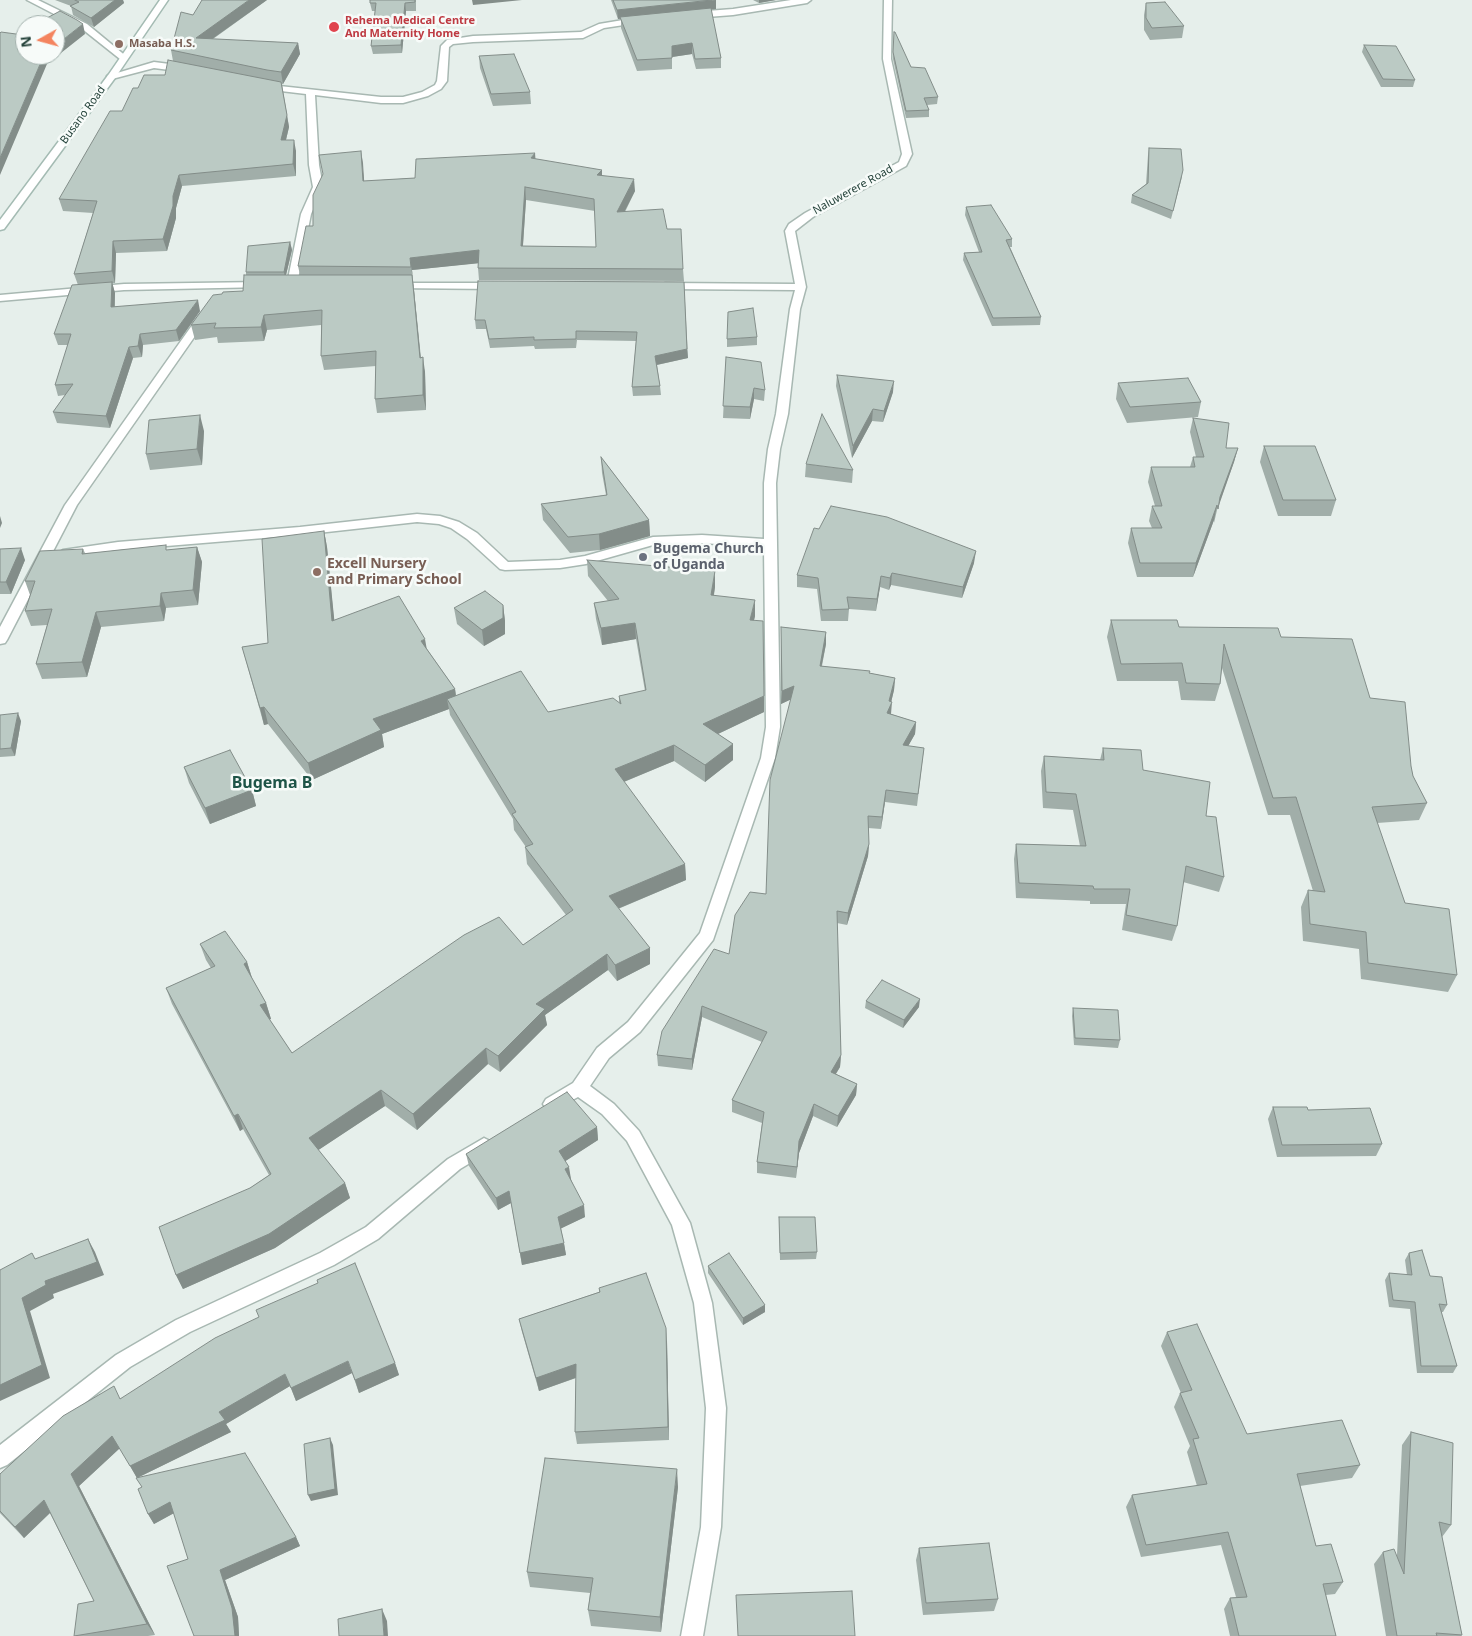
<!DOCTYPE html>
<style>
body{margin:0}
#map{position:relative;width:1472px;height:1636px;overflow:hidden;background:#e6efeb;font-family:"Noto Sans",sans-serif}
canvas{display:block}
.north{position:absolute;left:15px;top:15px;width:50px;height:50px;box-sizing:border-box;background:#f7fbf9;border:1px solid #a3b1ad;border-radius:50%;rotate:263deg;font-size:14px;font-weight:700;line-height:20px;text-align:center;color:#24423a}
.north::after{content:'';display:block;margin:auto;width:18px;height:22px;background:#f4845f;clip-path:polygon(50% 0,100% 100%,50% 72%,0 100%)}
</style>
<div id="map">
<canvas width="1472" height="1636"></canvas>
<div class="north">N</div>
</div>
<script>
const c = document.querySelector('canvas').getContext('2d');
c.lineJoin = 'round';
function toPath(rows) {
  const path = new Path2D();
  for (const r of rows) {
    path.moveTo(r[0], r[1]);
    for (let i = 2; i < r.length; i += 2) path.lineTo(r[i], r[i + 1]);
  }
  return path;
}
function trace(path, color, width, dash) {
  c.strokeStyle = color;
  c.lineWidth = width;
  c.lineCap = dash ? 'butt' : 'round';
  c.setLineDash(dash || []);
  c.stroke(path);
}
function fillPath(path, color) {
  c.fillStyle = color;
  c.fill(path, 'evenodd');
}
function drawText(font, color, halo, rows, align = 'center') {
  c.font = font + ' "Noto Sans",sans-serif';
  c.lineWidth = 5;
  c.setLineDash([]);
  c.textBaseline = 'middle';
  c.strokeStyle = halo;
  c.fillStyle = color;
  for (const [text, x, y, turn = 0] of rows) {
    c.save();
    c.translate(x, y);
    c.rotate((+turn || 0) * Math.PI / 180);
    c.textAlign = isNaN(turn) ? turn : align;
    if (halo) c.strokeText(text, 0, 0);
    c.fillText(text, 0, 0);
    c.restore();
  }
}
const street = toPath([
 [27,0,38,0,87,24,127,57,123,60,120,59,81,28,27,0],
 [791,0,811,0,807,3,733,15,694,18,690,15,694,12,733,9,791,0],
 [884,0,892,0,891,59,912,154,906,166,813,217,795,231,806,287,800,309,788,414,780,449,776,483,780,727,775,758,713,940,640,1032,609,1058,590,1086,614,1104,639,1131,690,1223,712,1303,726,1408,721,1527,703,1636,681,1636,701,1527,706,1408,694,1303,672,1225,627,1141,602,1114,578,1097,552,1111,546,1109,543,1104,546,1099,573,1083,597,1048,628,1022,700,933,761,758,766,727,764,547,702,543,653,545,586,564,560,568,505,570,500,569,467,539,451,528,439,524,417,522,300,535,118,550,63,558,57,554,63,550,118,542,300,527,417,514,440,516,459,522,477,533,508,562,560,560,585,556,653,537,702,535,764,539,764,483,768,449,776,414,790,309,795,290,665,289,660,286,665,283,795,284,785,231,789,224,805,213,899,162,902,154,883,59,884,0],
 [641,17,644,18,644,22,604,28,583,38,473,42,453,44,449,47,447,81,441,89,428,96,403,103,381,103,315,95,319,165,323,187,311,214,297,284,296,286,288,286,287,284,301,214,313,187,309,165,306,94,264,89,259,86,261,84,381,97,403,97,422,92,435,85,437,81,441,46,447,40,473,36,581,32,599,24,641,17],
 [154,62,185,66,190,69,185,72,154,68,112,79,107,76,154,62],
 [262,282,266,283,267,285,266,287,124,290,0,301,0,295,124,284,262,282],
 [395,283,497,283,502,286,497,289,391,288,390,286,391,284,395,283],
 [204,313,209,316,77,505,7,640,5,643,0,644,0,627,65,505,200,314,204,313],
 [484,1138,490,1141,493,1146,490,1151,460,1169,378,1239,334,1265,190,1332,130,1367,7,1465,0,1468,0,1445,116,1355,176,1320,320,1253,366,1227,448,1159,484,1138]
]);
const secondary = toPath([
 [160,0,168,0,115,78,4,229,0,230,0,220,109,74,160,0]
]);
const wall = toPath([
 [55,0,123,0,124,3,94,27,73,15,71,6],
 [267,0,213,39,298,43,300,54,283,84,282,84,289,127,286,140,296,151,296,176,182,186,176,208,176,218,167,251,116,253,115,283,112,283,115,293,115,307,200,311,179,341,143,345,142,357,133,358,110,428,57,423,53,412,65,395,58,396,55,385,68,345,58,345,54,334,78,285,74,274,93,213,63,211,59,199,122,111,138,88,165,75,173,61,171,50,193,15],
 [416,0,416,11,406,11,402,53,373,54,371,46,375,11,372,11,370,3],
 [611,0,716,0,716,9,711,9,721,58,721,68,696,69,692,54,672,57,672,69,637,71,621,28,621,18,618,19],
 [753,0,776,0,759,3],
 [1146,3,1184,26,1182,38,1150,40,1144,30,1144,15],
 [894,32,911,67,938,97,937,104,927,105,929,110,929,117,906,118,893,59],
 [1364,45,1415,80,1413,87,1381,87,1362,52],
 [479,56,530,92,531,104,493,106,480,68],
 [1149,148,1182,177,1171,219,1131,203,1132,195,1146,184,1148,155],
 [361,151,364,181,415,178,536,159,602,175,635,191,625,212,667,229,683,269,684,281,479,280,478,268,478,263,412,270,421,358,425,372,426,410,377,413,375,399,376,366,324,370,321,356,321,325,267,330,264,341,218,343,217,337,195,340,191,325,222,294,243,291,246,275,246,272,290,242,292,250,286,275,300,275,298,266,313,226],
 [526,200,595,211,596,247,523,246],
 [966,207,1012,239,1012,247,1010,247,1041,317,1040,325,992,326,963,260,964,253,979,252,965,215],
 [684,282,688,358,657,365,660,386,661,395,633,396,632,387,636,341,577,340,576,348,535,349,534,346,490,348,486,329,476,329,475,320],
 [757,337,757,345,727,347,727,339],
 [726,357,765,390,764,401,754,399,750,419,723,418],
 [837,375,893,392,883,422,872,421,852,458,836,386],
 [1118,383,1201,402,1198,417,1127,423,1116,399],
 [1193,418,1226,448,1238,448,1234,462,1218,506,1214,523,1214,520,1193,577,1137,577,1128,543,1131,528,1152,528,1149,521,1152,506,1155,506,1148,482,1151,467,1190,467,1193,457,1196,457,1190,432],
 [204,431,202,465,150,470,146,454],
 [1264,446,1336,500,1331,516,1278,516,1260,462],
 [601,457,649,520,650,536,600,550,570,553,543,520,541,504,606,495,602,473],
 [806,464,853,470,852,483,805,477],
 [324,531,327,547,334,620,427,649,455,689,456,695,548,712,619,703,619,696,645,691,636,639,602,645,596,619,594,603,608,601,588,576,587,560,715,587,714,595,755,616,754,620,764,696,764,712,718,734,733,744,733,760,705,782,674,761,624,782,685,864,686,880,618,909,650,948,650,964,617,981,608,970,545,1015,547,1025,500,1072,488,1064,417,1130,385,1106,318,1150,345,1183,350,1198,275,1248,183,1289,176,1275,250,1188,269,1175,243,1129,240,1131,172,1004,166,988,211,968,206,960,200,944,247,962,252,978,266,1003,271,1019,269,1019,292,1053,523,945,566,915,527,864,525,847,526,847,514,830,513,819,450,715,449,709,382,734,384,747,312,780,268,724,264,725,242,647,268,643],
 [197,547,202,562,198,605,166,608,164,621,101,627,87,677,42,679,36,664,47,625,31,626,25,611,30,595,25,581,83,549,85,553,168,550],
 [0,549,25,560,11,594,0,594],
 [974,563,962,598,891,585,889,590,880,587,876,611,849,609,848,621,821,621,817,589,797,587,797,575],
 [503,605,505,621,505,634,484,646,457,624,454,608],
 [1111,620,1281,637,1370,698,1411,766,1413,776,1427,803,1419,820,1377,823,1405,903,1457,975,1448,992,1361,979,1359,949,1303,941,1301,907,1308,890,1313,891,1290,815,1268,815,1222,668,1220,684,1215,701,1181,700,1178,681,1117,681,1107,637],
 [781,627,826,632,826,644,822,666,869,673,895,678,894,690,891,702,891,714,916,722,915,734,908,746,924,748,917,806,885,802,881,829,868,828,869,844,868,856,847,925,837,923,841,1055,840,1067,836,1074,857,1084,856,1095,837,1127,813,1116,799,1153,796,1178,757,1173,757,1162,762,1123,732,1112,732,1100,762,1042,702,1017,692,1070,658,1066,657,1055,729,954,766,894,791,699,781,704],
 [0,715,21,721,15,756,0,757],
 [1103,748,1143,770,1206,816,1224,877,1219,892,1183,882,1177,926,1172,941,1122,930,1126,904,1090,904,1090,901,1016,898,1014,859,1016,844,1080,846,1073,810,1043,808,1041,771,1044,756,1100,760],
 [184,767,252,790,256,806,210,824,189,783],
 [866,1001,919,1007,903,1028,865,1008],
 [1073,1008,1120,1040,1118,1048,1074,1045,1072,1016],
 [1273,1107,1308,1110,1382,1144,1376,1156,1277,1157,1268,1119],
 [597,1127,598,1140,565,1161,571,1179,585,1217,561,1228,566,1255,522,1265,511,1203,498,1210,469,1166,466,1154],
 [779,1217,817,1252,816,1259,780,1260],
 [1409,1253,1430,1276,1447,1305,1443,1312,1441,1312,1457,1366,1453,1373,1417,1373,1410,1309,1389,1307,1385,1280,1389,1273,1407,1275,1405,1260],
 [708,1266,765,1305,765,1312,743,1325,708,1273],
 [599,1288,667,1341,669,1440,577,1444,575,1432,576,1378,539,1391,522,1332,519,1319,599,1292],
 [1167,1332,1247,1434,1360,1465,1352,1478,1300,1486,1316,1546,1343,1582,1335,1594,1326,1595,1336,1636,1230,1636,1224,1609,1230,1598,1236,1597,1221,1545,1141,1557,1126,1507,1132,1495,1197,1486,1187,1452,1190,1446,1174,1407,1180,1393,1181,1393,1161,1346],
 [395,1363,399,1375,359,1393,352,1373,296,1401,290,1386,226,1424,231,1432,139,1477,296,1537,300,1546,225,1580,238,1617,239,1636,194,1636,188,1559,174,1513,154,1524,148,1514,142,1487,120,1448,79,1486,155,1635,148,1636,74,1636,94,1601,50,1513,24,1538,0,1513,0,1474,121,1398],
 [1411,1432,1451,1525,1442,1537,1462,1635,1461,1636,1386,1636,1374,1564,1383,1552,1397,1555,1402,1445],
 [678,1487,661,1632,591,1626,588,1610,590,1593,530,1587,527,1572],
 [919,1548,998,1599,994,1611,923,1615,916,1560]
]);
const shadedWall = toPath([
 [115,0,123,0,124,3,94,27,91,18],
 [249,0,267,0,198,49,196,38],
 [472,0,522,0,473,5],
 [716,0,716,9,618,19,617,10],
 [759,0,776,0,759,3],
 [405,3,406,11,402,53,401,45],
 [83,24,85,34,47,64,0,175,0,158,44,55,55,55,55,46],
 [298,43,300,54,283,84,281,72],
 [692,43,692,54,672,57,672,46],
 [281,82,289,127,283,152,281,140],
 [294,140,296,151,296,176,293,164],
 [361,151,363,163,365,194,363,181],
 [535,153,536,166,531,158],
 [602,170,602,182,597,175],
 [179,175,182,186,176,208,176,218,167,251,163,239,173,196],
 [634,179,635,191,618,224,617,212],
 [525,187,526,200,522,258,521,246],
 [113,241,116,253,115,283,112,271],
 [290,242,292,250,285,279,284,272],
 [479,250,481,263,412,270,413,280,410,258],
 [412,275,414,290,422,372,420,358],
 [112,282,115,293,114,318,111,307],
 [198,300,200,311,179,341,176,330],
 [264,315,267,330,264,341,261,327],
 [140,334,143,345,142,357,138,346],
 [129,347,133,358,110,428,106,416],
 [687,349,688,358,656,365,655,356],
 [423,357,425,372,426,410,423,395],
 [894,381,893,392,883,422,884,411],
 [754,388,754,399,750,419,750,407],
 [873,409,872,421,852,458,853,446],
 [200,415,204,431,202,465,197,449],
 [1238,448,1234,462,1218,508,1220,497],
 [1217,505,1214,520,1193,577,1196,563],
 [0,516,2,523,0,528],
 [649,520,650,536,600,550,599,534],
 [324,531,327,547,336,637,332,621],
 [197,547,202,562,198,605,193,590],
 [21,548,25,560,11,594,6,582],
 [976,551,974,563,962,598,963,587],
 [715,571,715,587,711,611,711,595],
 [892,573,891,585,889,590,890,578],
 [881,576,880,587,876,611,877,599],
 [161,593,166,608,164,621,160,606],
 [755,600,755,616,750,636,750,620],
 [503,605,505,621,505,634,484,646,482,630],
 [96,612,101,627,87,677,82,662],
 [635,623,636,639,602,645,601,628],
 [826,632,826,644,819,678,820,666],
 [425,639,428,656,421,641],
 [895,678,894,690,890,707,892,702,891,714,886,725,889,701],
 [794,686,794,698,781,704,782,691],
 [455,689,457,705,447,699,449,709,382,734,384,747,312,780,308,763,373,719],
 [764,696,764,712,703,741,703,724],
 [264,707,268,724,264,725,260,708],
 [18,713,21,721,15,756,11,748],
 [916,722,915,734,902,757,903,745],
 [733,744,733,760,705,782,705,765],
 [674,745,674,761,616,785,615,769],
 [252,790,256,806,210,824,205,808],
 [886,790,885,802,881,829,882,817],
 [869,844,868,856,847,925,848,913],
 [685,864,686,880,610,912,609,896],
 [650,948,650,964,617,981,615,965],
 [607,954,608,970,545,1015,547,1025,500,1072,498,1056,536,1004],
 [247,962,252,978,244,964],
 [920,999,919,1007,903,1028,904,1020],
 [266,1003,271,1019,265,1021,260,1005],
 [702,1006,702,1017,692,1070,692,1059],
 [486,1048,488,1064,417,1130,413,1114],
 [841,1055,840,1067,830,1083,831,1072],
 [857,1084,856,1095,837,1127,838,1116],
 [381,1090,385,1106,314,1153,309,1138],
 [814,1104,813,1116,799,1153,796,1178,799,1141],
 [238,1114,243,1129,240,1131,234,1116],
 [597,1127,598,1140,561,1164,559,1151],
 [569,1167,571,1179,567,1181,565,1169],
 [345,1183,350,1198,275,1248,183,1289,176,1275],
 [509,1191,511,1203,498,1210,496,1198],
 [584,1205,585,1217,560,1229,558,1217],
 [88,1239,95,1252,104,1275,53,1294,54,1298,30,1311,50,1378,0,1401,0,1385,22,1298,45,1281],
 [564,1243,566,1255,522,1265,520,1253],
 [765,1305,765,1312,743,1325,743,1318],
 [666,1328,667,1341,669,1440,668,1427],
 [348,1361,352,1373,296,1401,291,1388],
 [395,1363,399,1375,359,1393,355,1380],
 [576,1364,578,1377,539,1391,536,1378],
 [285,1374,290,1386,226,1424,231,1432,137,1478,130,1466,219,1412],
 [112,1436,120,1448,79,1486,155,1635,147,1624,71,1474],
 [330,1438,333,1445,338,1495,311,1501,308,1495],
 [677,1469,678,1487,661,1632,660,1617],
 [44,1500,52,1511,24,1538,15,1527],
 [170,1502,176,1512,154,1524,148,1514],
 [296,1537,300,1546,225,1580,238,1617,239,1636,235,1636,220,1570],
 [382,1609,387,1621,388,1636,384,1636]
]);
const building = toPath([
 [75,0,115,0,91,18,70,6,79,2,75,0],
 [202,0,249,0,196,38,298,43,281,72,267,70,171,50,181,12,193,15,202,0],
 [370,0,415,0,415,2,405,3,401,45,371,46,376,3,370,3,370,0],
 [613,0,712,0,617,10,613,0],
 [1165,2,1184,26,1152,28,1146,18,1146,3,1165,2],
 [711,8,721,58,695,59,692,43,672,46,672,58,637,60,620,17,711,8],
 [60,11,77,20,83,24,55,46,55,25,34,25,60,11],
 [25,30,25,55,44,55,0,158,0,33,1,32,16,34,25,30],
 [894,32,895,32,911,67,925,68,938,97,924,98,929,110,906,111,893,52,894,32],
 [1364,45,1396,46,1415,80,1383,79,1364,45],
 [514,54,530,92,491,94,479,56,514,54],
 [168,60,281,82,287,115,281,140,294,140,293,164,179,175,173,196,173,206,163,239,113,241,112,271,74,274,97,201,59,199,110,111,122,111,133,88,138,88,144,75,165,75,168,60],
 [1149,148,1181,149,1183,170,1173,211,1132,195,1148,183,1149,148],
 [361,151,363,181,415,178,416,159,535,153,531,158,602,170,597,175,634,179,617,212,663,209,667,229,681,229,683,269,478,268,479,250,410,258,411,267,298,266,306,226,313,226,313,195,323,174,319,155,361,151],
 [525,187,594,199,596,247,521,246,525,187],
 [991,205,1012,239,1006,240,1041,317,993,318,964,253,982,252,966,207,991,205],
 [290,242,284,272,246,272,248,246,290,242],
 [244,275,412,275,420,358,423,357,423,395,375,399,376,351,321,356,322,310,264,315,261,327,214,328,216,323,191,325,213,295,222,294,223,292,243,291,244,275],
 [478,281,684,282,687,349,655,356,660,386,632,387,637,332,576,331,576,339,534,340,534,337,489,339,485,320,475,320,478,281],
 [112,282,111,307,198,300,176,330,140,334,138,346,129,347,106,416,53,412,73,384,55,385,71,334,54,334,72,285,112,282],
 [753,308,757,337,727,339,728,312,753,308],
 [726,357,761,362,765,390,754,388,750,407,723,406,726,357],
 [837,375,894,381,884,411,873,409,853,446,837,375],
 [1188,378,1201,402,1130,407,1118,383,1188,378],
 [822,414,853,470,806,464,822,414],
 [200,415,197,449,146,454,149,420,200,415],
 [1193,418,1229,423,1226,448,1238,448,1220,497,1218,509,1217,505,1196,563,1140,563,1131,528,1162,528,1152,506,1162,506,1151,467,1195,467,1193,457,1204,457,1193,418],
 [1264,446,1315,446,1336,500,1283,500,1264,446],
 [601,457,649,520,599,534,568,537,541,504,607,495,601,457],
 [831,506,887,517,976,551,963,587,892,573,890,578,881,576,877,599,847,597,849,609,822,610,818,578,797,575,814,528,819,529,831,506],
 [324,531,332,621,399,596,425,639,421,641,455,689,373,719,381,730,308,763,264,707,260,708,242,647,268,643,262,539,324,531],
 [166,545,166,550,197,547,193,590,161,593,160,606,96,612,82,662,36,664,52,609,25,611,35,581,25,581,40,551,83,549,82,554,166,545],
 [21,548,6,582,0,582,0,549,21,548],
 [587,560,715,571,711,595,755,600,750,620,763,621,764,696,703,724,733,744,705,765,674,745,615,769,685,864,609,896,650,948,615,965,607,954,536,1004,545,1009,498,1056,486,1048,413,1114,381,1090,309,1138,345,1183,269,1234,176,1275,159,1227,250,1188,271,1174,238,1114,234,1116,166,988,215,966,200,944,225,931,247,962,244,964,266,1003,260,1005,292,1053,464,935,499,917,523,945,573,910,525,847,533,844,512,814,516,812,447,699,521,671,548,712,613,698,621,704,619,696,646,690,635,623,601,628,594,603,619,599,587,560],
 [485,591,503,605,503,618,482,630,454,608,485,591],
 [1111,620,1177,620,1179,627,1278,628,1281,637,1352,639,1370,698,1405,702,1411,766,1413,776,1427,803,1372,807,1405,903,1449,909,1457,975,1368,963,1366,932,1310,924,1308,890,1325,892,1296,797,1273,798,1224,644,1220,684,1186,683,1182,663,1121,664,1111,620],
 [781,627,826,632,820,666,870,671,869,673,895,678,889,701,892,702,887,713,916,722,903,745,924,748,918,794,886,790,882,817,868,816,869,844,848,913,837,911,841,1055,831,1072,857,1084,838,1116,814,1104,799,1141,797,1167,757,1162,764,1112,732,1100,767,1032,702,1006,692,1059,657,1055,662,1031,714,949,729,954,735,915,750,892,766,894,770,780,794,686,782,691,781,627],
 [18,713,11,748,0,749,0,715,18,713],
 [1103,748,1141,750,1143,770,1210,782,1206,816,1216,817,1224,877,1186,866,1177,926,1126,915,1130,889,1094,889,1093,886,1019,883,1016,844,1086,846,1076,794,1046,792,1044,756,1104,760,1103,748],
 [230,750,252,790,205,808,184,767,230,750],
 [882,980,920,999,904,1020,866,1001,882,980],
 [1073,1008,1118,1010,1120,1040,1075,1038,1073,1008],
 [567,1092,597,1127,559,1151,569,1167,565,1169,584,1205,558,1217,564,1243,520,1253,509,1191,496,1198,466,1154,567,1092],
 [1273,1107,1307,1107,1308,1110,1370,1108,1382,1144,1282,1145,1273,1107],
 [779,1217,815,1217,817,1252,780,1253,779,1217],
 [88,1239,97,1262,45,1281,46,1285,22,1298,42,1365,0,1385,0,1270,32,1253,35,1259,88,1239],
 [1422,1250,1430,1276,1442,1277,1447,1305,1439,1304,1457,1366,1421,1366,1415,1302,1393,1300,1389,1273,1412,1275,1409,1253,1422,1250],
 [729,1253,765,1305,743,1318,708,1266,729,1253],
 [355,1263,395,1363,355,1380,348,1361,291,1388,285,1374,219,1412,225,1420,130,1466,112,1436,71,1474,147,1624,74,1636,78,1604,94,1601,44,1500,15,1527,0,1511,0,1474,63,1416,114,1386,120,1399,215,1338,259,1317,256,1310,318,1283,317,1280,355,1263],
 [646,1273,666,1328,668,1427,575,1432,576,1364,536,1378,519,1319,600,1292,599,1288,646,1273],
 [1197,1324,1247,1434,1342,1420,1360,1465,1297,1474,1316,1546,1331,1544,1343,1582,1323,1584,1336,1636,1239,1636,1230,1598,1247,1597,1228,1532,1146,1545,1132,1495,1207,1484,1193,1439,1199,1438,1180,1393,1192,1390,1167,1332,1197,1324],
 [1411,1432,1453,1443,1451,1525,1439,1522,1462,1635,1436,1633,1437,1636,1397,1636,1383,1552,1394,1549,1404,1574,1411,1432],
 [330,1438,335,1489,308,1495,304,1444,330,1438],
 [245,1453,296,1537,220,1570,232,1608,235,1636,194,1636,167,1566,188,1559,170,1502,148,1514,138,1489,142,1487,136,1478,245,1453],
 [545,1458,677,1469,660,1617,588,1610,593,1578,527,1572,545,1458],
 [989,1543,998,1599,926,1603,919,1548,989,1543],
 [852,1591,855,1636,738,1636,736,1595,852,1591],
 [382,1609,384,1636,339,1636,338,1619,382,1609]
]);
const markers = [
 [334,27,6,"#e0444e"],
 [119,44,5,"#8d6e63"],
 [643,557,5,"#6b7280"],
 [317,572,5,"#8d6e63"]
];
const farHealthnames = [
 ["Rehema Medical Centre",345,21],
 ["And Maternity Home",345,34]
];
const farEducationnames = [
 ["Masaba H.S.",129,44]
];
const farStreetnames = [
 ["Busano Road",83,115,-54],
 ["Naluwerere Road",853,190,-29]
];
const worshipNames = [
 ["Bugema Church",653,549],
 ["of Uganda",653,565]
];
const educationNames = [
 ["Excell Nursery",327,564],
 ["and Primary School",327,580]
];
const quarterNames = [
 ["Bugema B",272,783]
];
trace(street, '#a8b8b2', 3);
trace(secondary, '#a4bbb3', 3);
fillPath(street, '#fff');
fillPath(secondary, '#fff');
fillPath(wall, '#a1aea9');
fillPath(shadedWall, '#838d89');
fillPath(building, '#bbcac4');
trace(building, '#838d89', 1);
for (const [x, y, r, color] of markers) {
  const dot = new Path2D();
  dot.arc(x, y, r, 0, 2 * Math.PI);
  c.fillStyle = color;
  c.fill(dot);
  trace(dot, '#f7fbf9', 2);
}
drawText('bold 11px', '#be3a42', '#f7fbf9', farHealthnames, 'left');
drawText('bold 11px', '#785e54', '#f7fbf9', farEducationnames, 'left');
drawText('11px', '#24423a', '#f7fbf9', farStreetnames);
drawText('bold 14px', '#5b616d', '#f7fbf9', worshipNames, 'left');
drawText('bold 14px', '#785e54', '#f7fbf9', educationNames, 'left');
drawText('bold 16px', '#1f5548', '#f7fbf9', quarterNames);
</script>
